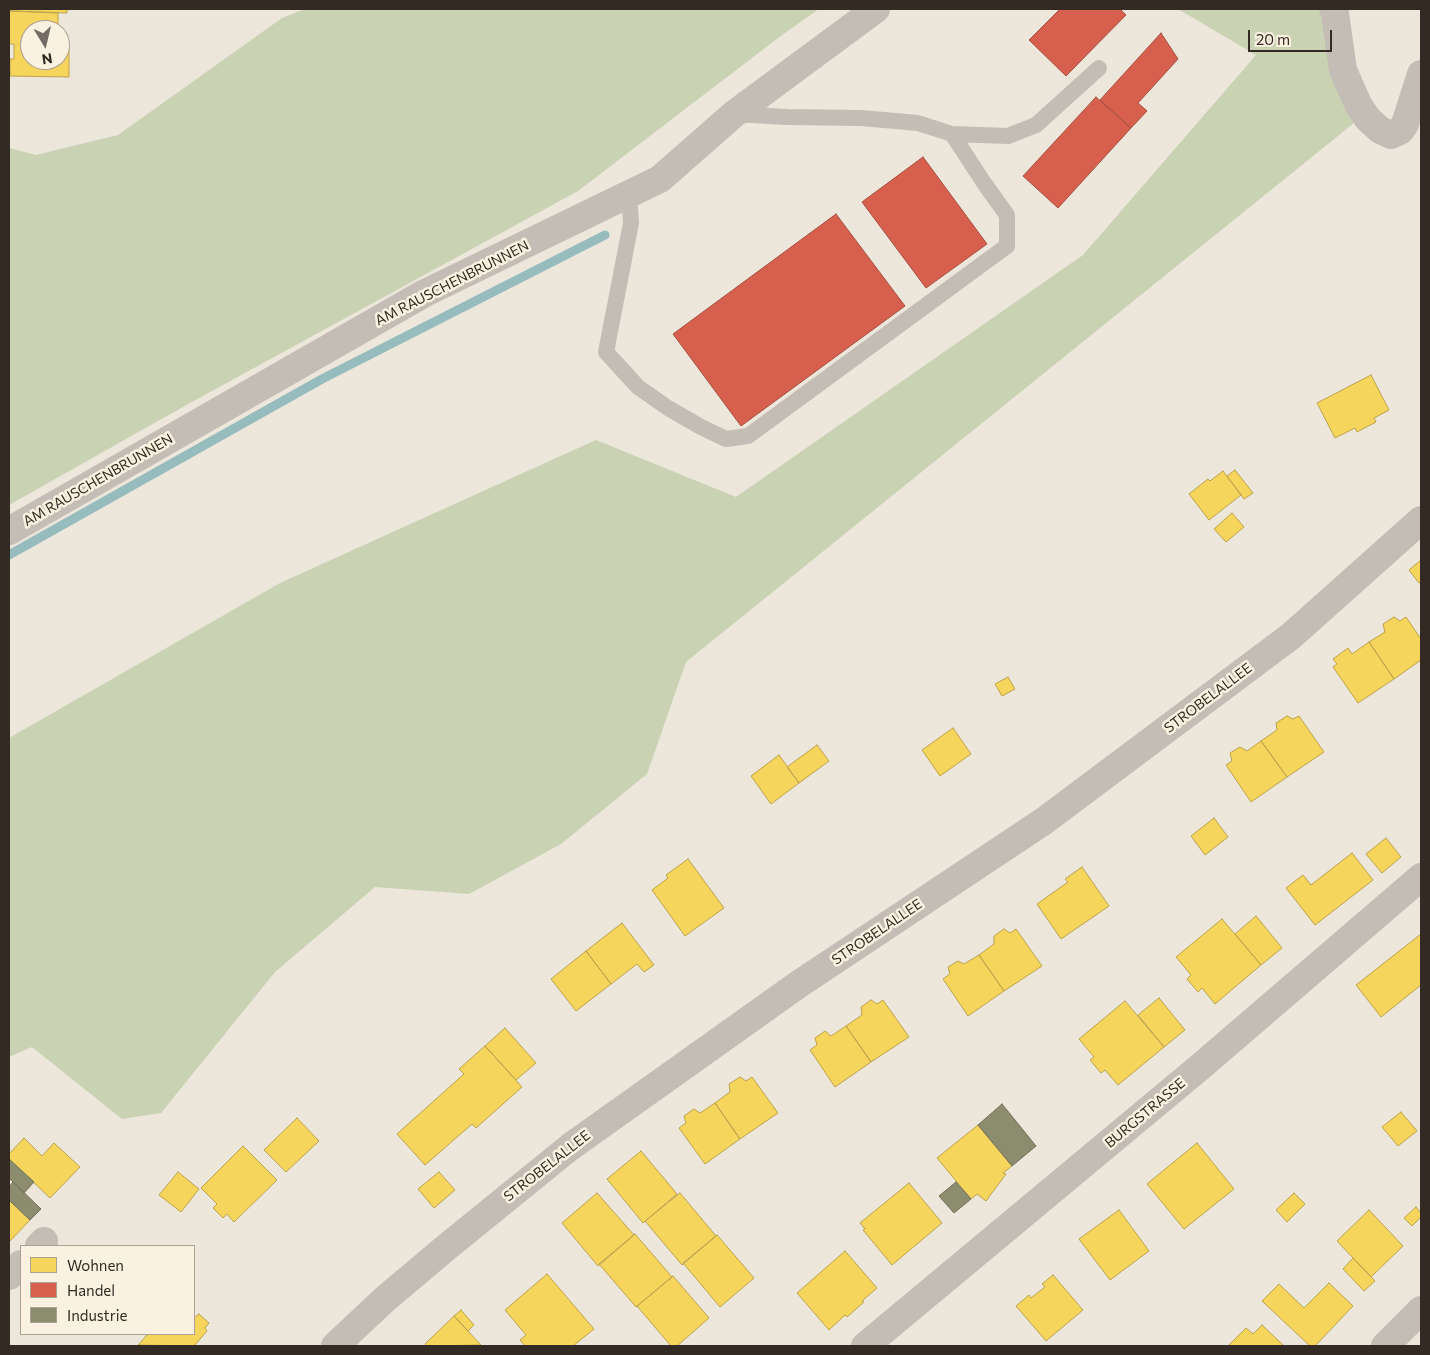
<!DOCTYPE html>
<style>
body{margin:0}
#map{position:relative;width:1430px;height:1355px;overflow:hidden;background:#ece6db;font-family:Commissioner,sans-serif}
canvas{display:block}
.frame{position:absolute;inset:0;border:10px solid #342a24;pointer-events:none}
.legend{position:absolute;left:20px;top:1245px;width:175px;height:90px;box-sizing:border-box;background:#faf1e1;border:1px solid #aba195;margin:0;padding:6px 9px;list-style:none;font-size:15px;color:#342a24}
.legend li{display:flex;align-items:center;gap:10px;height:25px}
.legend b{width:25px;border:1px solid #aba195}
.north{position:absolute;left:20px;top:20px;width:50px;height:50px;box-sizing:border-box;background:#faf1e1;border:1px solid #aba195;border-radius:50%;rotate:171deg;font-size:14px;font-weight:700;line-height:20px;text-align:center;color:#342a24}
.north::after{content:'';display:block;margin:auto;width:18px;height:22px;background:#746c64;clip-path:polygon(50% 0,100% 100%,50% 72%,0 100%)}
.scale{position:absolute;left:1248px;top:30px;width:84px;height:22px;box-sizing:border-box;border:2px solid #342a24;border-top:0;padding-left:6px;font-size:15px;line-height:18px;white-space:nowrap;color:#342a24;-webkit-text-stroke:4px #faf1e1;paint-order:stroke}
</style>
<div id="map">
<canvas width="1430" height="1355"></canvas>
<div class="frame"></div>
<ul class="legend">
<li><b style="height:14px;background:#f6d55c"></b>Wohnen</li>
<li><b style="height:14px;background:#d6604d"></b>Handel</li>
<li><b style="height:14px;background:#8c8c6e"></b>Industrie</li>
</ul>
<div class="north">N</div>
<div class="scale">20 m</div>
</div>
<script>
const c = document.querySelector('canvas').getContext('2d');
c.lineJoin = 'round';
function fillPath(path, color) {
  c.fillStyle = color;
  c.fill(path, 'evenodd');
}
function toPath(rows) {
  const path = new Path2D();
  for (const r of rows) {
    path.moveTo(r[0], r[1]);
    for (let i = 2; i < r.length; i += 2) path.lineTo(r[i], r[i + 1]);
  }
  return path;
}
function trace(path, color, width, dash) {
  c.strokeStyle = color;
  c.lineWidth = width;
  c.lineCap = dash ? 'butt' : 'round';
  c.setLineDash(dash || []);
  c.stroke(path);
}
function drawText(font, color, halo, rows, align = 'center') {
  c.font = font + ' Commissioner,sans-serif';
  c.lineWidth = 5;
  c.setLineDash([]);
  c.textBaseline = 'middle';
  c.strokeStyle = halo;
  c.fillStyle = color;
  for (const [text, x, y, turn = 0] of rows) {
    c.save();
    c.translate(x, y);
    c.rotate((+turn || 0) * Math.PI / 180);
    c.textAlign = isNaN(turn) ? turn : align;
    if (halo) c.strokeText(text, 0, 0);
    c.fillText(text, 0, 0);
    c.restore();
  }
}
const green = toPath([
 [305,9,819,9,782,35,578,191,190,403,9,505,9,148,36,155,118,135,282,18],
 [1178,9,1319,9,1354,123,686,662,647,774,561,844,469,894,375,887,275,972,161,1113,122,1119,32,1047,9,1057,9,738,280,583,596,440,736,497,1083,255,1256,55]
]);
const homes = toPath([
 [11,9,67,9,67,13,11,11,11,9],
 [9,11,58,13,58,30,30,30,30,60,60,60,60,45,69,45,69,77,10,76,10,59,14,59,14,44,9,44,9,11],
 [1371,375,1389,410,1374,418,1376,422,1357,432,1355,428,1335,438,1317,403,1371,375],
 [1235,470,1253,493,1244,499,1227,476,1235,470],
 [1223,471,1241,495,1209,520,1189,494,1208,479,1210,481,1223,471],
 [1232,513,1244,527,1226,542,1214,529,1232,513],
 [1421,560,1421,582,1419,583,1409,570,1421,560],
 [1394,617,1400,621,1406,617,1421,639,1421,660,1394,679,1369,642,1385,632,1383,624,1394,617],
 [1369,642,1394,679,1358,703,1333,667,1337,664,1333,659,1348,648,1352,654,1369,642],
 [1008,677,1015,689,1002,696,995,684,1008,677],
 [1287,716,1293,719,1299,716,1324,752,1287,777,1261,741,1277,730,1276,723,1287,716],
 [953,728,971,754,940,776,922,750,953,728],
 [1261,741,1287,777,1251,802,1226,765,1232,761,1230,753,1240,747,1247,751,1261,741],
 [817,745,829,761,799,783,787,767,817,745],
 [779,755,799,783,771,804,751,776,779,755],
 [1214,818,1228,837,1205,855,1191,836,1214,818],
 [1386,838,1401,857,1382,873,1366,854,1386,838],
 [1352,853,1373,880,1315,925,1286,888,1303,875,1311,885,1352,853],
 [688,859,724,908,685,936,652,890,668,878,666,875,688,859],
 [1082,867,1109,906,1061,939,1037,904,1068,882,1065,879,1082,867],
 [1256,916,1282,948,1261,965,1235,934,1256,916],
 [1222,919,1261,965,1215,1004,1202,988,1198,992,1187,979,1191,975,1176,957,1222,919],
 [622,923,654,965,644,972,637,964,611,984,586,951,622,923],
 [1004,929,1010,933,1016,929,1042,966,1004,991,979,955,994,944,994,936,1004,929],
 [1421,934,1421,985,1381,1017,1356,985,1421,934],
 [586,951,611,984,576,1011,551,979,586,951],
 [979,955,1004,991,968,1016,943,979,950,974,948,967,958,961,964,964,979,955],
 [1159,998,1185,1030,1164,1047,1138,1015,1159,998],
 [871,1000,877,1004,883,1000,909,1037,871,1062,846,1026,862,1015,861,1007,871,1000],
 [1125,1001,1164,1047,1118,1085,1105,1070,1101,1073,1090,1060,1094,1057,1079,1039,1125,1001],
 [846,1026,871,1062,835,1087,810,1050,817,1045,815,1038,825,1031,831,1036,846,1026],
 [505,1028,536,1063,516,1080,485,1046,505,1028],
 [485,1046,522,1087,476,1128,472,1124,425,1165,397,1134,464,1074,459,1069,485,1046],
 [740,1077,746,1081,752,1077,778,1113,740,1139,715,1103,730,1092,729,1084,740,1077],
 [715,1103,740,1139,705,1164,679,1128,686,1123,684,1116,694,1109,700,1113,715,1103],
 [1401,1112,1417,1131,1398,1146,1382,1127,1401,1112],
 [297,1118,319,1141,286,1172,264,1150,297,1118],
 [978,1125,1012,1166,1003,1173,1006,1174,986,1201,977,1194,971,1199,937,1158,978,1125],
 [24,1138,42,1156,54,1143,80,1167,50,1198,9,1159,9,1154,24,1138],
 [1197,1143,1234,1189,1184,1229,1147,1184,1197,1143],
 [243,1146,277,1180,234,1222,227,1214,223,1218,213,1208,217,1204,201,1188,243,1146],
 [641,1151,677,1194,643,1223,607,1179,641,1151],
 [178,1172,199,1189,181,1212,159,1195,178,1172],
 [439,1172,455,1190,434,1208,418,1189,439,1172],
 [909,1183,942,1223,892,1265,863,1230,865,1229,860,1223,909,1183],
 [597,1193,634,1235,598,1266,562,1223,597,1193],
 [680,1193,716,1236,682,1265,645,1221,680,1193],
 [1294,1193,1305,1204,1287,1222,1276,1210,1294,1193],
 [9,1200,30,1220,10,1241,9,1240,9,1200],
 [1416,1207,1421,1213,1421,1217,1412,1226,1404,1218,1416,1207],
 [1119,1210,1149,1251,1110,1280,1079,1239,1119,1210],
 [1369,1210,1403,1246,1371,1277,1337,1241,1369,1210],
 [635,1234,672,1277,636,1307,599,1264,635,1234],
 [717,1235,754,1278,720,1307,683,1263,717,1235],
 [845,1251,877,1288,862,1301,864,1302,847,1317,845,1315,829,1330,797,1293,845,1251],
 [1353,1258,1375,1281,1364,1291,1343,1269,1353,1258],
 [547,1274,594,1329,573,1346,525,1346,520,1340,526,1335,505,1310,547,1274],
 [1053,1275,1083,1310,1046,1341,1016,1306,1029,1295,1031,1298,1045,1287,1042,1284,1053,1275],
 [673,1276,709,1318,677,1346,671,1346,637,1306,673,1276],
 [1329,1283,1353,1306,1315,1346,1310,1346,1262,1301,1279,1284,1304,1308,1329,1283],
 [461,1310,474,1325,468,1331,454,1316,461,1310],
 [199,1314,209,1323,205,1328,207,1331,194,1346,138,1345,148,1334,194,1334,194,1318,199,1314],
 [454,1316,481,1345,427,1346,425,1344,454,1316],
 [1262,1325,1284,1346,1228,1346,1246,1328,1253,1334,1262,1325]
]);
const shops = toPath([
 [1060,9,1120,9,1126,15,1066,76,1029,40,1060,9],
 [1161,33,1178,59,1138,103,1147,111,1131,128,1100,100,1161,33],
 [1096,97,1131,128,1058,208,1023,176,1096,97],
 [923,157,987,244,926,288,862,202,923,157],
 [836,214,905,306,741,426,673,334,836,214]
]);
const industry = toPath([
 [1002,1104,1036,1146,1012,1166,978,1125,1002,1104],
 [9,1159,34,1182,24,1193,9,1178,9,1159],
 [13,1182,41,1209,30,1220,9,1200,9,1187,13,1182],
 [956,1182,971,1199,954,1213,939,1196,956,1182]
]);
const stream = toPath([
 [9,555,322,379,605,235]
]);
const service = toPath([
 [952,134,1008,136,1036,125,1099,68],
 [629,194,631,223,606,352,638,387,668,408,701,427,726,439,748,436,1007,246,1007,215,984,183,952,134,918,123,861,118,787,117,734,114]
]);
const minor = toPath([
 [1333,9,1335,13,1343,70,1350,86,1359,106,1368,119,1380,130,1391,135,1400,131,1405,124,1421,74],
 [9,531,425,293,660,179,734,114,876,9],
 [39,1246,44,1241],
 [9,1276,21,1264],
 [335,1346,385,1299,448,1246,570,1147,799,984,1044,821,1291,636,1421,520],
 [865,1346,1200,1067,1421,877],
 [1385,1346,1421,1310]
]);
const streetNames = [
 ["AM RAUSCHENBRUNNEN",452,283,-27],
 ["AM RAUSCHENBRUNNEN",98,480,-30],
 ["STROBELALLEE",1208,698,-37],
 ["STROBELALLEE",877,932,-34],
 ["BURGSTRASSE",1145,1113,-40],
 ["STROBELALLEE",547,1166,-38]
];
fillPath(green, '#cad2b4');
fillPath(homes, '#f6d55c');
trace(homes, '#bca24b', 1);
fillPath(shops, '#d6604d');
trace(shops, '#a55041', 1);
fillPath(industry, '#8c8c6e');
trace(industry, '#726f58', 1);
trace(stream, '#97bcbe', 9);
trace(service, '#c4bdb5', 16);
trace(minor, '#c4bdb5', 28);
drawText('14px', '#342a24', '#faf1e1', streetNames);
</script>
